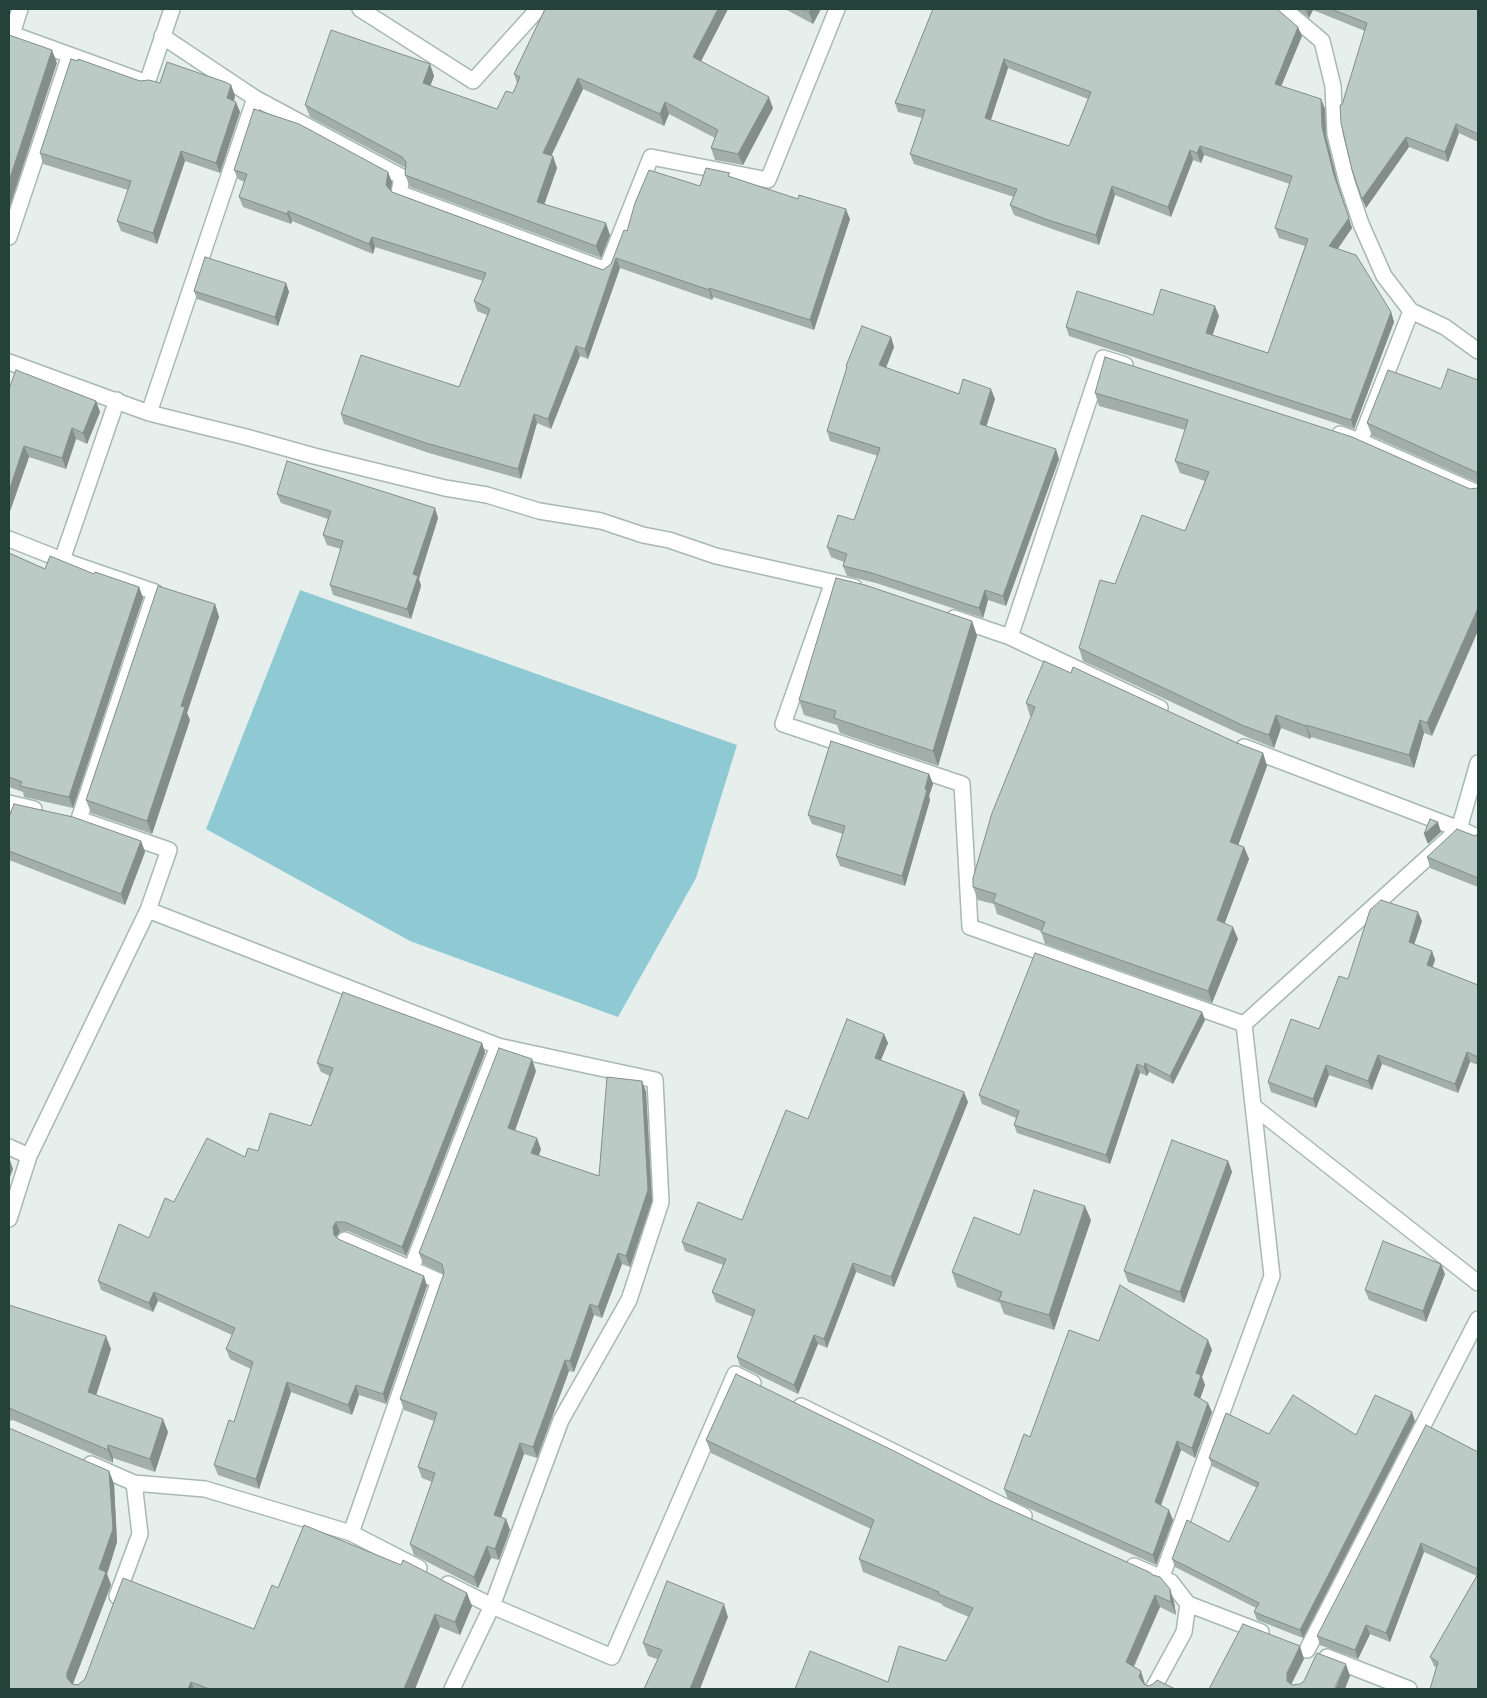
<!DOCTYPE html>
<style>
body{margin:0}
#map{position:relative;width:1487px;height:1698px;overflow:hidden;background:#e6efeb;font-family:Raleway,sans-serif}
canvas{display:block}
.frame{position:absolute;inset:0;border:10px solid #24423a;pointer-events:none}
</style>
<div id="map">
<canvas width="1487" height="1698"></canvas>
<div class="frame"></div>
</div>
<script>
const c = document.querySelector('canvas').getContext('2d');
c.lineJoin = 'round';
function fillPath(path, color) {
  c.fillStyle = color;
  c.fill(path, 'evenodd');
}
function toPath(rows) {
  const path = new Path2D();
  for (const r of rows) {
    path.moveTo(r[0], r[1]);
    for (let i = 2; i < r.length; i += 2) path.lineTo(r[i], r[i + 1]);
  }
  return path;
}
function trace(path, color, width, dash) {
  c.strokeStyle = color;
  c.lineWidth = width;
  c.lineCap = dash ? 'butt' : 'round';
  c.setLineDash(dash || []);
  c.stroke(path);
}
const water = toPath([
 [300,590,737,745,696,878,618,1017,410,941,206,829]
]);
const street = toPath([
 [360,9,473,81,538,9],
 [1284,9,1322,41,1333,86,1335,134,1347,182,1361,224,1384,276,1411,311,1445,327,1478,351],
 [9,33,147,83,172,9],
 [12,34,20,9],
 [162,36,255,98],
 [9,237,70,55],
 [9,362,149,413,246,437,314,456,445,488,487,495,539,511,601,521,643,535,669,540,716,556,854,587],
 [149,413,255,98,402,177,399,193,606,270,651,157,768,180,837,9],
 [1340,434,1360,441,1411,311],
 [1360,441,1478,493],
 [9,539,62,560,155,592,79,819,169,850,148,910,498,1046,655,1080,661,1202,629,1300,561,1420,492,1606,448,1584],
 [62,560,117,400],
 [833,582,783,724,962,784,970,927,1244,1024,1459,829,1244,747],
 [954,618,1010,637,1160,708],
 [1010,637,1103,358,1125,365],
 [9,803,34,809],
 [1253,1106,1478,1283],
 [9,1147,29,1156,9,1219],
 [29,1156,148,910],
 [345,1240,439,1281,351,1533],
 [411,1269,498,1046],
 [801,1406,1024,1516],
 [91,1464,134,1483,140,1534,117,1596],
 [134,1483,205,1489,351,1533,419,1568],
 [1134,1566,1171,1582,1188,1604,1184,1632,1153,1689],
 [1161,1579,1272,1276,1244,1024],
 [1188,1604,1261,1632],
 [1307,1650,1478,1319],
 [1327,1657,1409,1689],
 [452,1689,492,1606,612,1657,735,1374,753,1383]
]);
const secondary = toPath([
 [1478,763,1459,829,1478,837]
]);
const wall = toPath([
 [545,9,728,9,701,61,773,108,743,165,715,160,711,148,715,138,669,114,664,126,583,89,551,156,557,168,544,204,610,235,601,258,410,187,405,175,406,168,310,117,305,105,430,64,434,76,430,86,497,109,513,93,517,83,514,74],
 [785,9,821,9,813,24],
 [933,9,1302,36,1281,86,1321,99,1325,109,1326,136,1338,184,1352,228,1338,249,1391,312,1394,322,1354,429,1069,336,1066,327,1153,315,1219,316,1212,335,1268,353,1305,246,1279,238,1275,228,1290,184,1204,155,1201,163,1193,160,1171,217,1115,195,1099,245,1052,229,1014,215,1010,205,1014,197,914,164,910,154,922,118,898,112,895,103],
 [1008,68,1088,99,1069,146,991,120],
 [1297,9,1478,9,1478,142,1459,133,1448,162,1409,147,1366,208,1342,105,1365,31,1313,10,1309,18],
 [78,61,140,81,160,83,231,85,235,96,234,101,240,112,220,173,185,161,157,244,121,231,117,221,128,190,43,164,40,153],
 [234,170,392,182,391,190,392,192,603,270,611,264,627,231,700,186,731,177,850,219,814,330,713,297,712,300,620,268,588,359,580,356,551,429,537,423,521,479,429,453,344,424,341,414,459,387,487,315,477,311,474,301,483,281,375,247,373,254,292,221,291,224,243,207,239,197,245,182,238,179],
 [286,283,289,292,278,326,197,299,194,291],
 [891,337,894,347,886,368,959,394,995,399,986,426,1059,459,1006,606,988,600,983,618,876,583,847,576,843,566,844,562,831,557,827,547,854,520,878,456,830,441,827,431,847,369,846,366],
 [1478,380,1478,483,1372,436,1367,423,1441,389],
 [9,389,96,401,100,412,87,444,76,439,66,469,29,457,9,514],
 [1095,393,1352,437,1432,736,1424,733,1414,768,1311,737,1310,739,1281,728,1274,748,1249,738,1083,661,1079,648,1115,584,1185,531,1205,481,1180,473,1175,461,1185,430,1099,406],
 [277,494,438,518,419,579,421,586,411,619,333,595,330,585,341,549,327,545,323,535,328,519,281,503],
 [9,553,45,569,94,574,139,587,143,598,73,808,24,797,23,792,9,787],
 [215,604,219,617,187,713,190,720,152,834,91,813,86,800],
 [972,621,977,636,938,766,840,733,837,725,804,715,799,700],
 [1026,703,1237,743,1263,753,1267,766,1238,845,1244,847,1249,859,1224,924,1238,939,1212,1003,1045,944,1041,931,997,914,994,904,978,900,973,887,1032,716,1030,716],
 [929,774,933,784,929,796,930,800,905,886,840,866,836,856,843,834,812,824,808,815],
 [9,817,141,841,145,852,125,905,9,860],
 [1478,834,1478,887,1430,868,1427,857],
 [1422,921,1414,944,1432,951,1435,960,1432,968,1478,985,1478,1065,1470,1062,1458,1093,1382,1064,1372,1090,1329,1075,1316,1108,1271,1092,1268,1082,1319,1029,1348,979],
 [1202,1012,1205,1020,1173,1084,1149,1072,1147,1076,1140,1073,1110,1164,1017,1133,1014,1125,1016,1118,982,1104,979,1095],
 [884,1034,888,1043,881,1060,968,1102,894,1287,856,1272,827,1348,818,1344,798,1394,740,1366,737,1357,753,1317,716,1302,712,1292,723,1265,685,1251,682,1242,742,1220,808,1119],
 [482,1043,485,1053,406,1256,348,1231,340,1232,336,1237,338,1239,427,1286,386,1404,359,1395,352,1415,291,1392,259,1489,218,1475,214,1465,234,1422,251,1369,230,1359,226,1349,232,1335,158,1301,153,1312,101,1290,98,1281,149,1238,174,1202,245,1157,311,1126,330,1076,321,1072,317,1063],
 [536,1071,515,1130,541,1149,539,1156,599,1176,642,1081,646,1092,652,1201,630,1267,622,1264,602,1318,594,1315,574,1372,569,1371,537,1458,524,1454,501,1517,506,1519,510,1530,499,1560,491,1558,478,1588,414,1555,410,1544,432,1482,422,1478,418,1467,434,1421,404,1410,400,1399,444,1274,423,1264,419,1253],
 [1228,1161,1232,1172,1184,1303,1128,1282,1124,1271],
 [1091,1220,1054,1330,1004,1314,1000,1303,957,1287,952,1272,1020,1235],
 [1445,1274,1426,1322,1369,1300,1365,1290],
 [9,1305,111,1349,96,1395,168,1432,155,1472,113,1458,113,1463,13,1420,9,1421],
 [1099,1341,1212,1350,1202,1377,1205,1385,1200,1398,1212,1412,1195,1458,1181,1450,1161,1506,1173,1520,1156,1565,1008,1499,1004,1489],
 [1415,1421,1303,1638,1257,1620,1254,1612,1256,1608,1175,1567,1172,1559,1229,1542,1257,1488,1212,1466,1209,1458,1269,1434,1356,1435],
 [706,1440,991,1501,1170,1589,1174,1602,1176,1615,1160,1607,1134,1667,1145,1684,1145,1685,1148,1686,888,1682,946,1661,969,1617,943,1606,942,1604,863,1572,859,1559,871,1529,711,1453],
 [1478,1452,1478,1689,1434,1666,1430,1657,1477,1576,1424,1552,1390,1642,1370,1634,1358,1659,1320,1645,1317,1636],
 [109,1471,114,1484,117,1542,107,1574,111,1585,73,1684,78,1685,254,1629,278,1588,472,1606,460,1635,440,1627,415,1689,9,1689],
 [728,1617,657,1659,648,1656,643,1643]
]);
const shadedWall = toPath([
 [718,9,728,9,697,69,693,57],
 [810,9,821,9,813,24,809,12],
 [1306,9,1312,9,1313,10,1309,18],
 [1298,27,1302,36,1278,94,1275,84],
 [52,50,57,63,9,209,9,181],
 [1004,59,1008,68,988,128,985,118],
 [430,64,434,76,427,95,423,83],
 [578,78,583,89,547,165,543,153],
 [231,85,235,96,231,109,227,98],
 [769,97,773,108,743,165,738,154],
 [1321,99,1325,109,1326,136,1338,184,1352,228,1333,255,1329,246],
 [236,102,240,112,220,173,216,163],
 [665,102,669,114,664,126,660,114],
 [1456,124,1459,133,1448,162,1445,152],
 [1406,137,1409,147,1366,208,1362,199],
 [1200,146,1204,155,1201,163,1197,153],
 [1190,150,1193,160,1171,217,1168,207],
 [181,151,185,161,157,244,153,233],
 [553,156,557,168,541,214,537,202],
 [388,172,392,182,390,195,386,185],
 [1112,186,1115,195,1099,245,1096,235],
 [846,209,850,219,814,330,810,320],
 [288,211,292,221,291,224,287,214],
 [606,223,610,235,601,258,596,246],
 [372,237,375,247,373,254,369,244],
 [616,258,620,268,588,359,585,349],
 [286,283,289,292,278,326,275,317],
 [709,288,713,297,712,300,709,290],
 [1215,306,1219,316,1210,343,1206,333],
 [1391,312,1394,322,1354,429,1351,420],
 [891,337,894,347,883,375,879,365],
 [576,346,580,356,551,429,548,419],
 [991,389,995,399,984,434,980,424],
 [96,401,100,412,87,444,83,433],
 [534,414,537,423,521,479,518,469],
 [72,428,76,439,66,469,62,458],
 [24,446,29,457,9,514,9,491],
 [1056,449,1059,459,1006,606,1003,596],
 [435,508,438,518,419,579,421,586,411,619,407,609,413,574],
 [139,587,143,598,73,808,69,797],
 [985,590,988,600,983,618,979,608],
 [215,604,219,617,187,713,190,720,152,834,147,821,181,706],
 [1478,608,1478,631,1432,736,1427,723],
 [972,621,977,636,938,766,933,751],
 [1276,715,1281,728,1274,748,1269,735],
 [1420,720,1424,733,1414,768,1409,755],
 [1306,725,1311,737,1310,739,1306,726],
 [1263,753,1267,766,1235,854,1230,842],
 [929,774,933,784,929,796,930,800,905,886,902,876],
 [1438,822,1441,832,1428,844,1424,834],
 [141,841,145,852,125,905,121,894],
 [1244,847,1249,859,1221,933,1217,920],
 [1418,912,1422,921,1412,951,1409,942],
 [1233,927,1238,939,1212,1003,1208,991],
 [1432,951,1435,960,1430,974,1427,965],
 [1202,1012,1205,1020,1173,1084,1170,1076],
 [884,1034,888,1043,878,1067,875,1058],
 [482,1043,485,1053,406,1256,402,1247],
 [1467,1052,1470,1062,1458,1093,1455,1084],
 [1378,1055,1382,1064,1372,1090,1368,1081],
 [532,1059,536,1071,512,1139,508,1128],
 [1145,1063,1149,1072,1147,1076,1144,1067],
 [1137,1064,1140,1073,1110,1164,1106,1155],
 [1326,1065,1329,1075,1316,1108,1313,1099],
 [642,1081,646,1092,652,1201,630,1267,626,1256],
 [964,1092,968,1102,894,1287,891,1277],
 [537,1138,541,1149,535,1164,531,1153],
 [10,1160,13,1169,9,1180,9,1164],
 [1228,1161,1232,1172,1184,1303,1180,1292],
 [1085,1206,1091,1220,1054,1330,1049,1315],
 [336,1222,340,1232,336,1237,337,1245,334,1235,333,1227],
 [618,1253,622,1264,602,1318,598,1307],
 [853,1263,856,1272,827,1348,824,1339],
 [1441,1264,1445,1274,1426,1322,1423,1311],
 [424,1276,427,1286,386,1404,383,1394],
 [154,1292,158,1301,153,1312,149,1303],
 [590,1304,594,1315,574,1372,570,1361],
 [814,1335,818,1344,798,1394,794,1385],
 [106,1336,111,1349,93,1405,88,1392],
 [1208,1340,1212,1350,1202,1377,1205,1385,1198,1405,1194,1395,1196,1373],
 [565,1360,569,1371,537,1458,533,1447],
 [287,1382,291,1392,259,1489,256,1479],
 [356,1385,359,1395,352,1415,348,1405],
 [1208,1403,1212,1412,1195,1458,1192,1448],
 [1412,1412,1415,1421,1303,1638,1300,1630],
 [163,1419,168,1432,155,1472,150,1459],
 [1177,1441,1181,1450,1158,1512,1155,1502],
 [520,1443,524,1454,498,1526,494,1515],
 [108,1445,113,1458,113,1463,108,1450],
 [109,1471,114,1484,117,1542,107,1574,111,1585,72,1686,67,1678,67,1673,99,1569],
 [1169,1510,1173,1520,1156,1565,1153,1555],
 [506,1519,510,1530,499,1560,495,1549],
 [1421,1543,1424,1552,1390,1642,1386,1633],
 [487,1546,491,1558,478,1588,474,1577],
 [1170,1589,1174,1602,1176,1615,1171,1602],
 [467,1593,472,1606,460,1635,455,1622],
 [1155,1595,1160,1607,1130,1674,1126,1662],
 [724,1604,728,1617,700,1689,690,1689],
 [435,1614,440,1627,415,1689,404,1689],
 [1366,1625,1370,1634,1358,1659,1355,1650],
 [1300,1646,1304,1659,1291,1685,1287,1681,1287,1673],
 [1346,1664,1350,1676,1345,1689,1335,1689],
 [1141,1671,1145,1684,1144,1689,1139,1677],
 [191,1682,194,1689,188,1689]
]);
const building = toPath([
 [545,9,718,9,693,57,769,97,738,154,711,148,718,130,665,102,660,114,578,78,543,153,553,156,537,202,606,223,596,246,405,175,406,162,402,157,305,105,331,30,430,64,423,83,497,109,506,91,513,93,520,77,514,74,545,9],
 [802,9,810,9,809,12,802,9],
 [933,9,1277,9,1298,27,1275,84,1321,99,1322,127,1334,175,1349,218,1329,246,1356,255,1391,312,1351,420,1066,327,1077,291,1153,315,1161,289,1215,306,1206,333,1268,353,1308,239,1275,228,1292,176,1200,146,1197,153,1190,150,1168,207,1112,186,1096,235,1048,220,1010,205,1017,189,910,154,925,110,895,103,933,9],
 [1004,59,1091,92,1069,146,985,118,1004,59],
 [1331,9,1478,9,1478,134,1456,124,1445,152,1406,137,1362,199,1352,170,1341,123,1340,105,1342,105,1367,23,1331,9],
 [9,35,52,50,9,181,9,35],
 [71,59,78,61,78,59,140,81,149,80,160,83,167,62,225,82,231,85,227,98,236,102,216,163,181,151,153,233,117,221,131,181,40,153,71,59],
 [254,109,299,124,388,172,386,185,392,192,603,270,611,264,624,230,627,231,635,203,649,170,700,186,706,168,730,173,728,176,798,199,799,195,846,209,810,320,709,288,709,290,616,258,585,349,576,346,548,419,534,414,518,469,426,443,341,414,361,355,459,387,490,309,474,301,486,273,372,237,369,244,288,211,287,214,239,197,247,174,234,170,254,109],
 [205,257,286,283,275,317,194,291,205,257],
 [862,326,891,337,879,365,959,394,963,379,991,389,980,424,1056,449,1003,596,985,590,979,608,872,573,843,566,847,554,827,547,838,515,854,520,880,448,827,431,847,367,846,366,862,326],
 [1105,357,1352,437,1470,489,1478,488,1478,608,1427,723,1420,720,1409,755,1306,725,1306,726,1276,715,1269,735,1244,726,1079,648,1100,580,1115,584,1142,515,1185,531,1209,472,1175,461,1188,420,1095,393,1105,357],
 [1448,369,1478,380,1478,473,1367,423,1388,370,1441,389,1448,369],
 [16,370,96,401,83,433,72,428,62,458,24,446,9,491,9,389,16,370],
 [287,461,435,508,413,574,418,576,407,609,330,585,343,541,323,535,331,511,277,494,287,461],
 [9,553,45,569,50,556,94,574,95,572,139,587,69,797,20,786,22,782,9,777,9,553],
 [836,578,865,585,972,621,933,751,834,718,836,711,799,700,836,578],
 [158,586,215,604,181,706,185,707,147,821,86,800,158,586],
 [1044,661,1071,673,1073,667,1237,743,1263,753,1230,842,1244,847,1217,920,1233,927,1208,991,1041,932,1045,922,993,902,996,894,973,887,973,878,992,813,1035,707,1026,703,1044,661],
 [831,741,929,774,925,789,927,790,902,876,836,856,845,826,808,815,831,741],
 [14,804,73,817,141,841,121,894,9,851,9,817,14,804],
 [1430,819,1438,822,1424,834,1430,819],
 [1457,829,1475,836,1478,834,1478,878,1427,857,1457,829],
 [1381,900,1418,912,1409,942,1432,951,1427,965,1478,985,1478,1057,1467,1052,1455,1084,1378,1055,1368,1081,1326,1065,1313,1099,1268,1082,1291,1019,1319,1029,1339,976,1348,979,1370,910,1381,900],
 [1035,953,1202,1012,1170,1076,1145,1063,1144,1067,1137,1064,1106,1155,1014,1125,1019,1111,979,1095,1035,953],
 [343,992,482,1043,402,1247,345,1222,336,1222,333,1227,334,1235,338,1239,424,1276,383,1394,356,1385,348,1405,287,1382,256,1479,214,1465,229,1420,234,1422,253,1362,226,1349,235,1328,154,1292,149,1303,98,1281,119,1224,149,1238,165,1198,174,1202,207,1138,245,1157,248,1148,258,1151,270,1113,311,1126,333,1068,317,1063,343,992],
 [847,1019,884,1034,875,1058,964,1092,891,1277,853,1263,824,1339,814,1335,794,1385,737,1357,755,1310,712,1292,726,1259,682,1242,698,1202,742,1220,786,1110,808,1119,847,1019],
 [499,1048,532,1059,508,1128,537,1138,531,1153,599,1176,607,1077,642,1081,648,1190,626,1256,618,1253,598,1307,590,1304,570,1361,565,1360,533,1447,520,1443,494,1515,506,1519,495,1549,487,1546,474,1577,410,1544,435,1473,418,1467,437,1413,400,1399,444,1273,442,1264,419,1253,499,1048],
 [1172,1140,1228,1161,1180,1292,1124,1271,1172,1140],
 [1034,1190,1085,1206,1049,1315,999,1300,1002,1292,952,1272,974,1217,1020,1235,1034,1190],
 [1383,1241,1441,1264,1423,1311,1365,1290,1383,1241],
 [1120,1285,1208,1340,1196,1373,1201,1375,1194,1395,1208,1403,1192,1448,1177,1441,1155,1502,1169,1510,1153,1555,1004,1489,1024,1434,1030,1437,1069,1330,1099,1341,1120,1285],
 [9,1305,106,1336,88,1392,163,1419,150,1459,108,1445,108,1450,9,1408,9,1305],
 [736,1374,894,1451,991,1501,1149,1572,1153,1575,1160,1577,1170,1589,1171,1602,1155,1595,1126,1662,1141,1671,1139,1677,1144,1684,1148,1686,1153,1684,1157,1680,1175,1689,795,1689,810,1651,888,1682,899,1646,946,1661,973,1608,938,1594,939,1592,859,1559,874,1520,706,1440,736,1374],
 [1293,1395,1356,1435,1375,1395,1412,1412,1300,1630,1254,1612,1259,1603,1172,1559,1187,1520,1229,1542,1259,1483,1209,1458,1226,1413,1269,1434,1293,1395],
 [1426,1425,1478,1452,1478,1569,1421,1543,1386,1633,1366,1625,1355,1650,1317,1636,1426,1425],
 [9,1428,109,1471,113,1529,99,1569,106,1572,67,1673,67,1678,72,1684,78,1685,85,1679,123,1578,254,1629,272,1585,278,1588,304,1525,401,1565,403,1560,467,1593,455,1622,435,1614,404,1689,209,1689,191,1682,188,1689,9,1689,9,1428],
 [1478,1574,1478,1689,1430,1689,1438,1662,1430,1657,1478,1574],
 [667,1581,724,1604,690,1689,644,1689,662,1650,643,1643,667,1581],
 [1243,1624,1300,1646,1287,1673,1287,1681,1292,1685,1300,1684,1304,1681,1317,1653,1346,1664,1334,1689,1336,1689,1209,1689,1243,1624]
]);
fillPath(water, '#8ec9d4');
trace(street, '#a8b8b2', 18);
trace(secondary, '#a4bbb3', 18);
trace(street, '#fff', 15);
trace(secondary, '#fff', 15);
fillPath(wall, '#a1aea9');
fillPath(shadedWall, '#838d89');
fillPath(building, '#bbcac4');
trace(building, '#838d89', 1);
</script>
